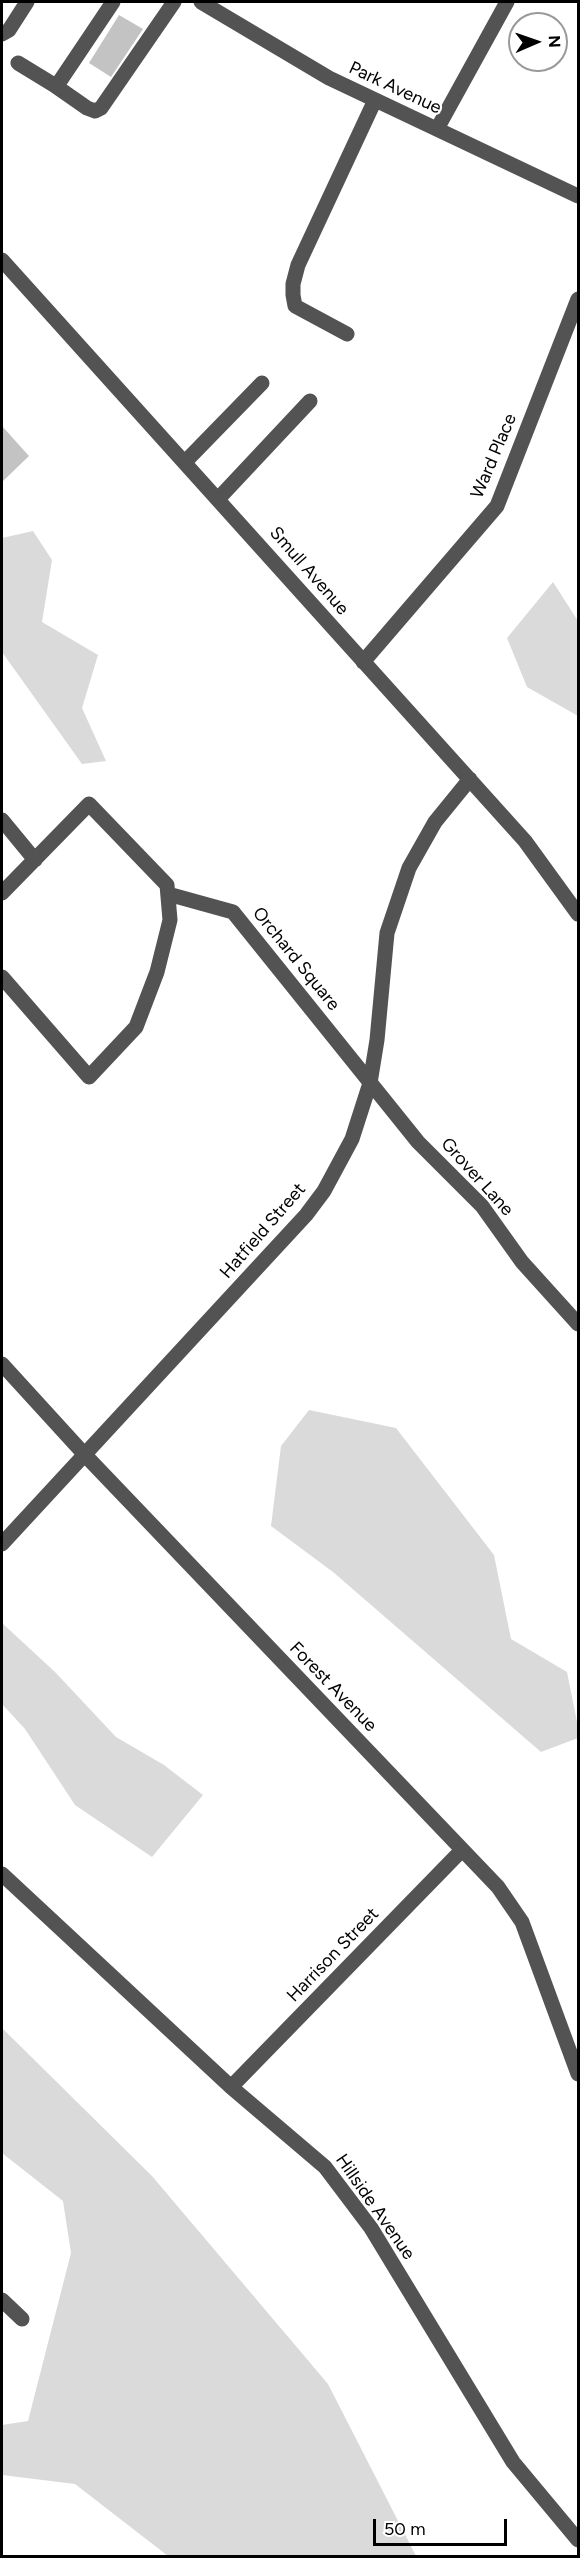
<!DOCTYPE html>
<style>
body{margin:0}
#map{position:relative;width:580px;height:2558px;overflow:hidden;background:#fff;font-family:Figtree,sans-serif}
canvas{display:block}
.frame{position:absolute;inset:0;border:3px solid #000;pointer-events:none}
.north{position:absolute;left:508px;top:12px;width:60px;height:60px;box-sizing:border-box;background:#fff;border:2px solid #999;border-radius:50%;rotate:88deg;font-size:16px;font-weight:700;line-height:24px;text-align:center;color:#000}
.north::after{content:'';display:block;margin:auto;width:21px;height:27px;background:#000;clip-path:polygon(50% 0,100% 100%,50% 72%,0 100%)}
.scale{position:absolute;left:373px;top:2519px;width:134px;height:27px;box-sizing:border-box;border:3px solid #000;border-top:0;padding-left:8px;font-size:18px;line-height:21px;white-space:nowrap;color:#000;-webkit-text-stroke:4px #fff;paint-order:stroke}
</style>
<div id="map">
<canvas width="580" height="2558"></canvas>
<div class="frame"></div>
<div class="north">N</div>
<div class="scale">50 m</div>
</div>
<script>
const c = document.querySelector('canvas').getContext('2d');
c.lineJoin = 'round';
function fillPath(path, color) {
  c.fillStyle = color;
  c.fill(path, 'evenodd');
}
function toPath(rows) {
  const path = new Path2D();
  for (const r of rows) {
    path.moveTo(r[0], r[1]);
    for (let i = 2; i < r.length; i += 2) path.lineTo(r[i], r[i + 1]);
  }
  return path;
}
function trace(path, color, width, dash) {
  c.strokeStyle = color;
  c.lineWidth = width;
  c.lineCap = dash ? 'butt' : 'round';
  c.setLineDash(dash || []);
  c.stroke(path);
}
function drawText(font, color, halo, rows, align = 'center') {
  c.font = font + ' Figtree,sans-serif';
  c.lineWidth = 4.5;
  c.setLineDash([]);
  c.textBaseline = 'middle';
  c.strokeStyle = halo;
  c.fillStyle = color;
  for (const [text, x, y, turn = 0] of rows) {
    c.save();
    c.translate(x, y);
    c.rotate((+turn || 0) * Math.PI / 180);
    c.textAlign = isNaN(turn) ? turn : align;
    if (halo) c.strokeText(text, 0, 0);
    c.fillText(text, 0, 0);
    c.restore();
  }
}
const green = toPath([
 [33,531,52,560,42,622,98,655,82,708,106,761,82,764,2,652,2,538],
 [553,582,578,621,578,716,527,687,507,638],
 [309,1410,396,1428,494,1555,511,1639,567,1672,578,1727,578,1738,541,1752,333,1572,271,1526,281,1446],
 [2,1623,55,1672,116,1737,164,1765,203,1795,152,1857,75,1805,25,1729,2,1704],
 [2,2028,152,2176,328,2384,416,2556,168,2556,75,2484,2,2475,2,2425,28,2421,71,2253,63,2201,2,2153]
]);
const building = toPath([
 [119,15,143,29,111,77,89,63],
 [2,426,29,456,2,482]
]);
const minor = toPath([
 [201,2,329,78,578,196],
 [2,34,9,30,27,2],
 [18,63,54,85,60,81,113,2],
 [54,85,87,108,95,111,101,108,174,2],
 [437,129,507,2],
 [2,260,525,841,578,914],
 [347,334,295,306,293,295,293,284,298,265,375,100],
 [185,462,262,383],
 [219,498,310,401],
 [363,662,497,506,578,299],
 [2,820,35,860],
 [2,893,89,804,167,885,170,920,157,972,136,1027,89,1077,2,977],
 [168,894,233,912,418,1142,482,1206,522,1262,578,1324],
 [2,1364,85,1455,498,1887,522,1922,578,2074],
 [2,1544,306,1215,324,1191,352,1139,370,1083,377,1040,387,933,409,868,435,822,470,779],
 [2,1874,231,2087,325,2167,371,2228,513,2462,578,2540],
 [231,2087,462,1850],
 [2,2300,22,2319]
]);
const streetNames = [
 ["Park Avenue",395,88,25],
 ["Ward Place",494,456,-67],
 ["Smull Avenue",309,571,49],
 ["Orchard Square",296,959,51],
 ["Grover Lane",477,1177,48],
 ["Hatfield Street",263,1231,-49],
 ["Forest Avenue",333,1687,46],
 ["Harrison Street",333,1955,-46],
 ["Hillside Avenue",375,2207,55]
];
fillPath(green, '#dadada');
fillPath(building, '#c3c3c3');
trace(minor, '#535353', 15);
drawText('18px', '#000', '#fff', streetNames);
</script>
